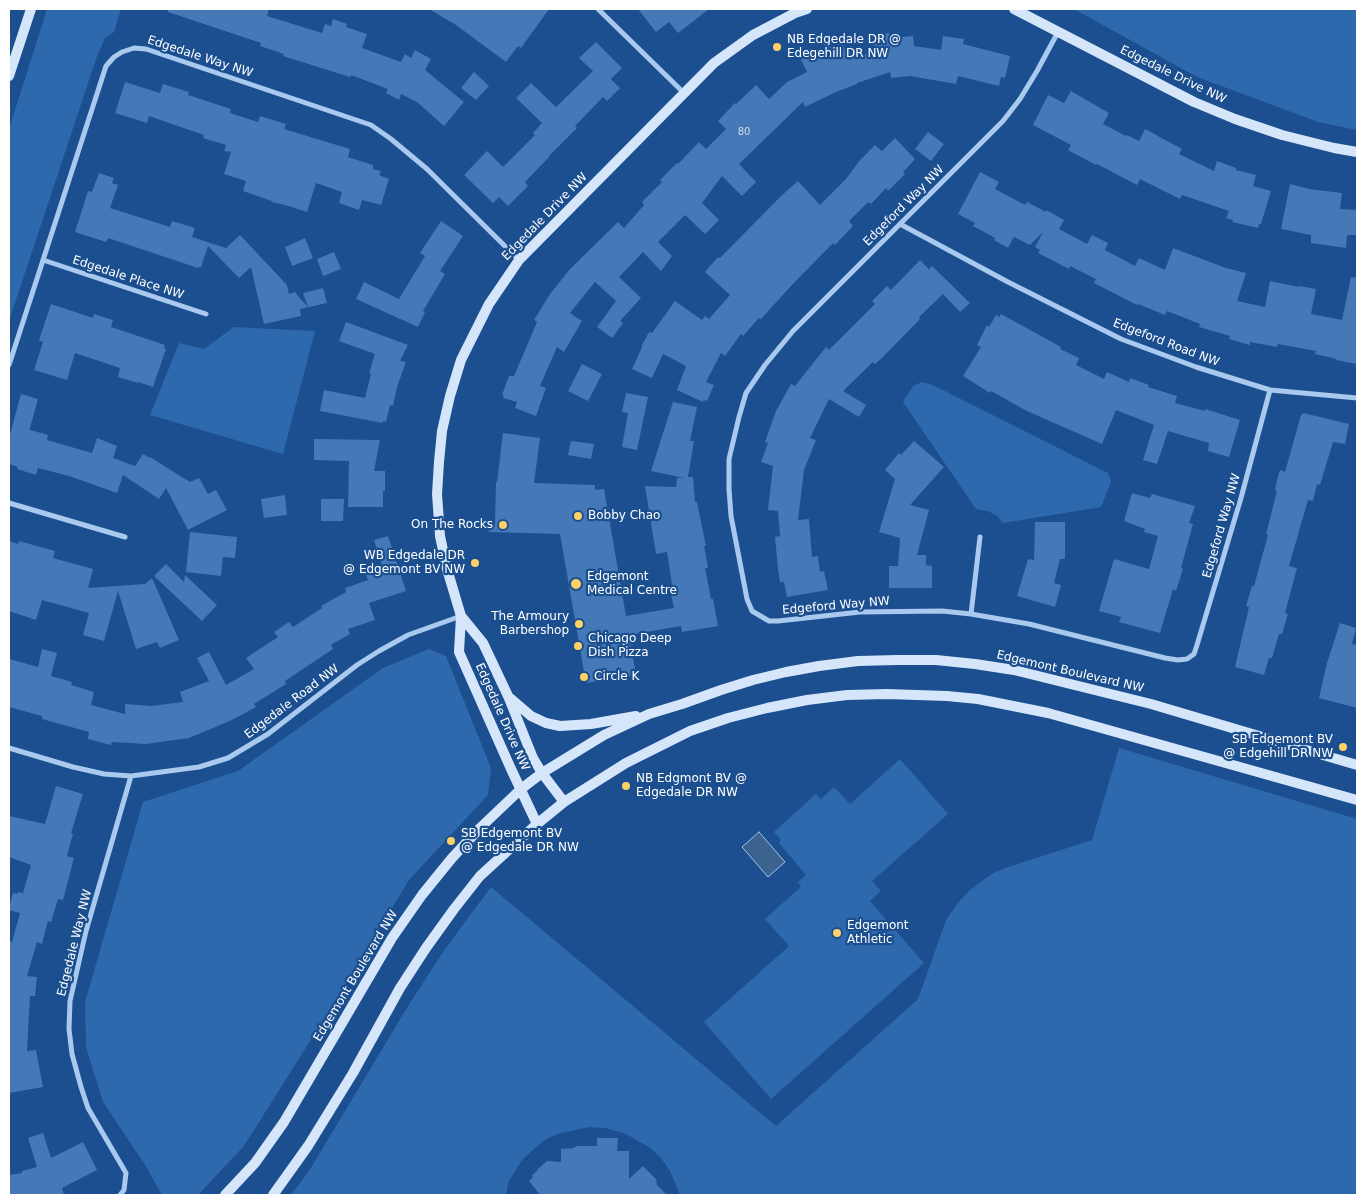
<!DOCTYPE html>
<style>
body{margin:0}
#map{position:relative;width:1366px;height:1204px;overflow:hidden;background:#1b4f8f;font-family:"DejaVu Sans",sans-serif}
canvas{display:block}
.frame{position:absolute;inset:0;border:10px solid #fff;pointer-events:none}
</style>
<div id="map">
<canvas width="1366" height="1204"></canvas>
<div class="frame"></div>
</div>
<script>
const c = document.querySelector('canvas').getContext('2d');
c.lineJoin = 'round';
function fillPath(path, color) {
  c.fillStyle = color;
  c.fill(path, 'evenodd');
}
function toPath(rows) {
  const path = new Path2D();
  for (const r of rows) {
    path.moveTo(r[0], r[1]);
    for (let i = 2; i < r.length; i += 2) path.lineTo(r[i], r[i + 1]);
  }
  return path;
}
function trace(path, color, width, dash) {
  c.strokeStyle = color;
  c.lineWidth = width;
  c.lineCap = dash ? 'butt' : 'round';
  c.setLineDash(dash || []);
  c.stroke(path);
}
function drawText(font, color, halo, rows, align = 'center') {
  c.font = font + ' "DejaVu Sans",sans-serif';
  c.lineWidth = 4.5;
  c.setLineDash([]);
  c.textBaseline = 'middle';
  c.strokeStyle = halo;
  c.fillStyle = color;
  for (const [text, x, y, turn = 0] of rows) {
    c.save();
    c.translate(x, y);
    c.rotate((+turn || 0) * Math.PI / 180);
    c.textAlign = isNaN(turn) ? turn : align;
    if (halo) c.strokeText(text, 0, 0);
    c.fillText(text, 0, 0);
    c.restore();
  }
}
const green = toPath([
 [47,9,121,9,114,32,105,38,96,59,9,321,9,129],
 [1074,9,1357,9,1357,130,1318,122,1197,77],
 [234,327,315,331,283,454,150,415,179,343,204,349],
 [922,382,933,385,1108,473,1111,482,1101,507,1003,523,997,516,988,511,976,509,903,402,913,386],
 [429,649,446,656,491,768,488,795,409,880,317,1030,244,1146,198,1195,162,1195,145,1165,103,1102,86,1047,85,1002,143,802,238,771,383,668],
 [1119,748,1357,819,1357,1195,680,1195,670,1171,661,1158,649,1147,624,1133,605,1128,589,1127,561,1133,548,1138,536,1147,523,1159,515,1171,508,1183,506,1195,291,1195,309,1171,408,1006,445,949,491,887,776,1126,918,999,946,920,957,904,969,891,983,880,995,872,1008,867,1092,840],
 [900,759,948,814,872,881,881,891,870,901,924,963,771,1099,704,1022,789,946,765,919,801,887,798,882,806,875,779,843,781,840,774,832,816,794,821,799,834,787,850,804]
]);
const water = toPath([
 [759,832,785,862,768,877,742,847,759,832]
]);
const building = toPath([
 [168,9,269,9,267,16,322,33,325,24,331,26,333,19,347,24,346,27,367,34,362,48,401,62,405,54,411,58,415,50,431,59,425,70,464,102,444,126,417,102,401,94,399,100,386,93,388,89,351,75,350,77,283,56,284,54,260,46,261,43,168,12],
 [429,9,549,9,521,48,518,46,506,62,456,25],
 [638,9,709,9,678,33,669,22,656,32],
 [889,33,890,38,913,36,914,46,941,50,943,36,964,39,963,44,1010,56,1005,78,1001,77,999,86,958,76,956,84,910,76,891,78,890,72,857,83,857,84,836,92,805,107,803,102,739,164,756,182,742,196,722,176,702,203,719,220,705,234,685,215,658,242,672,256,661,271,643,252,619,277,641,298,620,321,623,323,612,338,597,327,616,301,595,282,570,313,582,321,564,352,557,347,540,386,546,388,536,416,515,408,517,402,503,398,504,396,502,395,509,376,514,376,537,322,534,320,550,294,570,269,618,222,624,228,644,205,642,202,662,182,660,180,677,163,678,164,699,142,706,149,726,129,718,121,735,103,736,104,756,85,769,99,787,82,807,72,800,58,817,50,818,51,842,43,849,60,874,51,872,36],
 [596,42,622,68,611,79,620,88,607,101,603,97,575,126,577,128,549,156,550,156,525,182,528,186,508,206,499,197,493,203,464,175,487,151,503,167,535,135,533,133,542,123,516,98,531,83,556,107,593,71,579,58],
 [474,72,489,86,476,100,461,88],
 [125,82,160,93,163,84,189,92,188,95,231,109,230,113,258,122,260,116,286,124,284,129,350,149,348,157,373,165,373,169,381,171,379,175,389,179,381,205,362,200,359,210,339,203,342,192,316,183,307,212,285,205,272,202,272,201,243,191,246,181,224,174,231,152,224,151,226,145,203,138,204,135,149,116,147,123,115,113],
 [1071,91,1109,113,1103,124,1126,136,1127,135,1139,141,1145,129,1182,149,1179,154,1214,171,1217,161,1236,168,1236,170,1256,175,1253,186,1271,191,1261,224,1259,224,1258,228,1232,222,1233,220,1226,218,1229,211,1182,195,1180,199,1140,179,1137,185,1097,164,1096,165,1068,150,1071,145,1033,125,1048,95,1064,103],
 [928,132,944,144,931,161,915,149],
 [895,138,915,159,903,172,905,174,888,191,886,188,871,204,868,202,849,221,853,226,835,245,833,243,791,286,761,319,759,318,743,336,741,334,725,356,721,353,706,382,714,385,707,401,704,400,703,402,677,390,686,366,663,354,652,378,632,369,642,347,641,347,649,332,652,333,675,301,702,320,705,316,709,319,730,295,705,272,718,257,720,258,781,196,798,181,820,205,846,179,860,160,875,145,882,151],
 [980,172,999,182,995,189,1025,205,1027,202,1046,212,1046,210,1064,220,1059,229,1087,244,1092,235,1108,243,1105,250,1135,266,1139,258,1165,270,1173,248,1226,268,1246,273,1237,301,1265,307,1270,281,1299,287,1299,286,1316,289,1311,314,1342,320,1351,277,1357,278,1357,364,1336,360,1337,359,1315,354,1316,351,1278,344,1277,347,1250,342,1250,345,1229,339,1230,336,1199,327,1200,324,1167,311,1165,315,1138,304,1137,305,1094,283,1096,279,1070,266,1069,269,1038,253,1040,250,1035,247,1043,232,1030,245,1014,237,1008,248,994,240,995,238,973,226,975,223,958,214],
 [99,173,114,178,112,183,118,185,110,208,170,227,172,221,195,228,192,237,226,248,240,235,287,285,289,294,296,292,297,295,308,307,303,293,323,288,327,303,300,309,301,316,264,324,251,267,239,278,208,246,201,267,199,267,198,268,108,238,106,242,75,232,88,191,92,192],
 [1290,184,1309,189,1342,193,1340,209,1357,210,1357,235,1347,235,1346,248,1311,243,1311,235,1281,229],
 [441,221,463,236,440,271,445,274,423,311,425,312,418,327,356,299,364,282,399,299,425,256,420,253],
 [305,238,313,258,292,266,285,247],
 [334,252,341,269,323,276,317,259],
 [920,260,929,269,932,266,970,303,960,312,943,294,919,317,920,319,882,358,875,364,873,362,843,391,866,405,859,417,829,399,810,438,816,440,804,470,798,520,809,519,812,557,818,556,820,572,824,571,828,590,787,597,784,582,780,582,778,569,775,537,780,536,778,511,768,510,773,466,761,462,768,443,765,442,776,411,791,384,795,386,826,347,829,350,875,304,872,301,887,286,891,290],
 [51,304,93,318,94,314,113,320,111,327,165,345,164,348,166,349,153,387,138,382,138,383,118,377,120,368,75,353,67,380,34,370,43,342,39,340],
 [1001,314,1061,347,1060,349,1079,358,1076,365,1104,379,1107,372,1129,382,1130,378,1149,385,1148,387,1177,396,1175,403,1205,411,1205,409,1240,420,1229,457,1208,451,1209,443,1168,431,1157,464,1143,460,1154,425,1116,410,1102,444,1027,411,991,391,990,393,963,376,981,347,977,345,987,325,989,327,996,315,999,317],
 [346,322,408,345,400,361,406,362,397,387,393,406,390,405,386,422,383,421,383,423,320,411,324,390,365,398,371,374,369,373,375,354,339,341],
 [582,364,602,374,588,401,568,391],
 [626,393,648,397,637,450,622,447,628,413,622,412],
 [21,394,38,399,30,428,30,430,48,435,47,440,92,453,97,438,117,446,113,458,135,466,143,454,150,458,150,457,190,482,199,478,208,494,216,490,227,510,188,530,166,488,159,499,123,475,117,493,69,476,38,468,36,475,17,469,18,467,9,464,9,438],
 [673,402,697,407,690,441,694,441,688,477,693,477,695,502,697,502,706,546,704,546,708,568,705,568,711,599,713,599,718,626,682,632,681,626,629,635,636,675,586,683,560,534,488,532,495,524,496,482,497,482,503,433,540,438,534,483,595,485,595,490,604,489,626,616,674,608,669,585,672,585,667,552,656,554,645,486,676,487,677,478,684,478,651,471],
 [1303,413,1349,424,1345,444,1333,442,1320,485,1317,484,1313,501,1308,500,1289,566,1297,568,1285,613,1288,614,1282,634,1279,634,1272,658,1269,658,1264,675,1235,667,1249,607,1246,606,1252,586,1254,586,1268,535,1266,534,1277,491,1275,490,1277,480,1280,470,1285,472,1301,415,1302,415],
 [314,439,380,440,374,471,385,471,385,491,383,491,383,507,348,507,349,461,314,460],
 [571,441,594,444,591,459,568,455],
 [914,441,944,467,910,505,929,510,917,555,926,555,926,565,932,566,932,588,889,588,889,566,898,566,900,538,879,532,895,479,885,470,899,453,901,455],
 [1132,493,1150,498,1152,494,1195,506,1189,523,1193,524,1181,568,1183,569,1176,591,1173,589,1160,633,1119,622,1121,617,1099,611,1114,559,1149,569,1158,536,1144,532,1145,529,1124,521],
 [285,495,287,515,264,518,261,499],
 [321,499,344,499,343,521,321,521],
 [1035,522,1065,522,1065,559,1060,559,1054,583,1061,585,1055,607,1017,596,1028,559,1034,560],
 [190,532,237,537,235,558,223,557,221,576,186,572],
 [388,536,406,591,369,603,375,620,348,629,350,634,331,645,333,649,285,681,286,684,254,704,256,707,232,720,189,738,146,744,112,742,111,745,88,739,89,732,42,719,42,716,9,707,9,659,38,667,42,649,57,653,51,676,72,682,71,685,94,692,91,705,125,714,125,704,151,706,183,702,180,692,209,681,197,658,209,652,226,685,254,669,246,658,278,637,274,632,289,622,293,627,322,608,321,606,346,592,345,588,368,580,365,572,382,566,374,540],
 [9,541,18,544,19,541,55,551,53,558,93,569,88,588,145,584,152,578,179,640,160,648,157,642,136,649,118,591,104,641,83,635,89,613,42,600,36,620,9,611],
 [166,564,184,582,185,575,217,605,202,621,154,576],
 [1340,623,1356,628,1352,644,1357,645,1357,708,1319,698,1327,663],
 [56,786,83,794,71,833,73,834,67,856,74,858,63,900,58,899,51,922,48,921,42,944,37,942,27,976,37,977,35,996,30,996,27,1051,36,1050,43,1087,9,1093,9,941,12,942,20,913,9,910,9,907,13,893,17,894,18,892,23,893,31,865,9,857,9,816,45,824],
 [43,1133,51,1158,83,1142,97,1170,62,1188,64,1195,9,1195,9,1175,22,1173,22,1171,37,1167,28,1138],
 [597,1138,618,1138,617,1151,629,1151,629,1179,643,1166,656,1179,657,1185,667,1195,540,1195,529,1181,533,1177,532,1175,537,1171,538,1169,547,1161,561,1162,561,1149,574,1148,576,1146,597,1146]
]);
const street = toPath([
 [598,9,685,94],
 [1058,32,1037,71,1020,99,1003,121,793,331,765,365,746,393,739,417,729,459,729,489,731,516,747,599,752,611,769,621,778,621,860,612,942,611,971,614,1029,624,1165,658,1178,660,1187,659,1194,654,1197,645,1241,498,1270,390],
 [900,224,1008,282,1121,339,1196,367,1270,390,1357,398],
 [43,260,206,314],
 [9,365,106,66,114,57,122,52,134,48,146,49,371,125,391,139,427,169,519,260],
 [9,503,125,537],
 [971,614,980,537],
 [9,748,73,767,104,774,131,776,199,767,228,758,268,734,357,665,379,651,408,635,461,616],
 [120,1195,124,1190,126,1173,88,1108,81,1087,72,1054,69,1029,70,1001,86,931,131,776]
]);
const secondary = toPath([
 [1014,9,1194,102,1235,119,1282,135,1334,148,1357,152],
 [9,76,31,9],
 [461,616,483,643,508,696,533,758,542,773,564,802],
 [510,698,531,716,546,723,560,726,591,724,636,716],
 [537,824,511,769,459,652,461,616,447,569,440,536,437,494,439,462,442,431,450,396,461,360,489,304,519,260,714,63,753,35,795,13,807,9],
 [225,1195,255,1163,284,1122,392,938,422,895,452,858,480,828,521,789,542,773,604,735,649,714,682,704,721,690,753,680,786,672,819,666,858,661,897,660,936,660,975,664,1014,670,1151,704,1357,765],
 [273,1195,308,1146,353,1073,400,988,426,948,454,909,480,876,537,824,564,802,626,763,690,731,728,718,767,708,807,700,847,695,887,694,947,696,978,699,1048,713,1357,800]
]);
const markers = [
 [777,47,5,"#ffd166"],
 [578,516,5,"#ffd166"],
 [503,525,5,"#ffd166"],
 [475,563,5,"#ffd166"],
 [576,584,6,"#ffd166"],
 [579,624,5,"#ffd166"],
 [578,646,5,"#ffd166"],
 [584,677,5,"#ffd166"],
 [1343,747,5,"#ffd166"],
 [626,786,5,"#ffd166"],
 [451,841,5,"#ffd166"],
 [837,933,5,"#ffd166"]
];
const numberNames = [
 ["80",744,132]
];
const poiNames = [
 ["NB Edgedale DR @",787,40],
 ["Edegehill DR NW",787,54],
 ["Bobby Chao",588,516],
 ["On The Rocks",493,525,"right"],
 ["WB Edgedale DR",465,556,"right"],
 ["@ Edgemont BV NW",465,570,"right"],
 ["Edgemont",587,577],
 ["Medical Centre",587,591],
 ["The Armoury",569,617,"right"],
 ["Barbershop",569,631,"right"],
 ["Chicago Deep",588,639],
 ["Dish Pizza",588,653],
 ["Circle K",594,677],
 ["SB Edgemont BV",1333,740,"right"],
 ["@ Edgehill DR NW",1333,754,"right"],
 ["NB Edgmont BV @",636,779],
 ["Edgedale DR NW",636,793],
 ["SB Edgemont BV",461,834],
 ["@ Edgedale DR NW",461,848],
 ["Edgemont",847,926],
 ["Athletic",847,940]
];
const streetNames = [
 ["Edgedale Way NW",200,57,18],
 ["Edgedale Drive NW",1173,75,26],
 ["Edgeford Way NW",904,206,-45],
 ["Edgedale Drive NW",545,217,-46],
 ["Edgedale Place NW",128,278,18],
 ["Edgeford Road NW",1166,343,21],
 ["Edgeford Way NW",1222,526,-74],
 ["Edgeford Way NW",836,606,-5],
 ["Edgemont Boulevard NW",1070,672,13],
 ["Edgedale Road NW",292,702,-37],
 ["Edgedale Drive NW",502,717,66],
 ["Edgedale Way NW",75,943,-76],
 ["Edgemont Boulevard NW",356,976,-59]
];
fillPath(green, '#2e69ad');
fillPath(water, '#3c6290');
trace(water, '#9cc4f0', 1);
fillPath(building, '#4478b7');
trace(street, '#a9c9ee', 5);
trace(secondary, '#d6e6fa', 10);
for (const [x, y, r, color] of markers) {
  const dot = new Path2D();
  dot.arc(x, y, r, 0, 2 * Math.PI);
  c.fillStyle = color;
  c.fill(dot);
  trace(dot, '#1b4f8f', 2);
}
drawText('10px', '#d0dded', null, numberNames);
drawText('12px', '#fff', '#1b4f8f', poiNames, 'left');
drawText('12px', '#fff', '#1b4f8f', streetNames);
</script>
